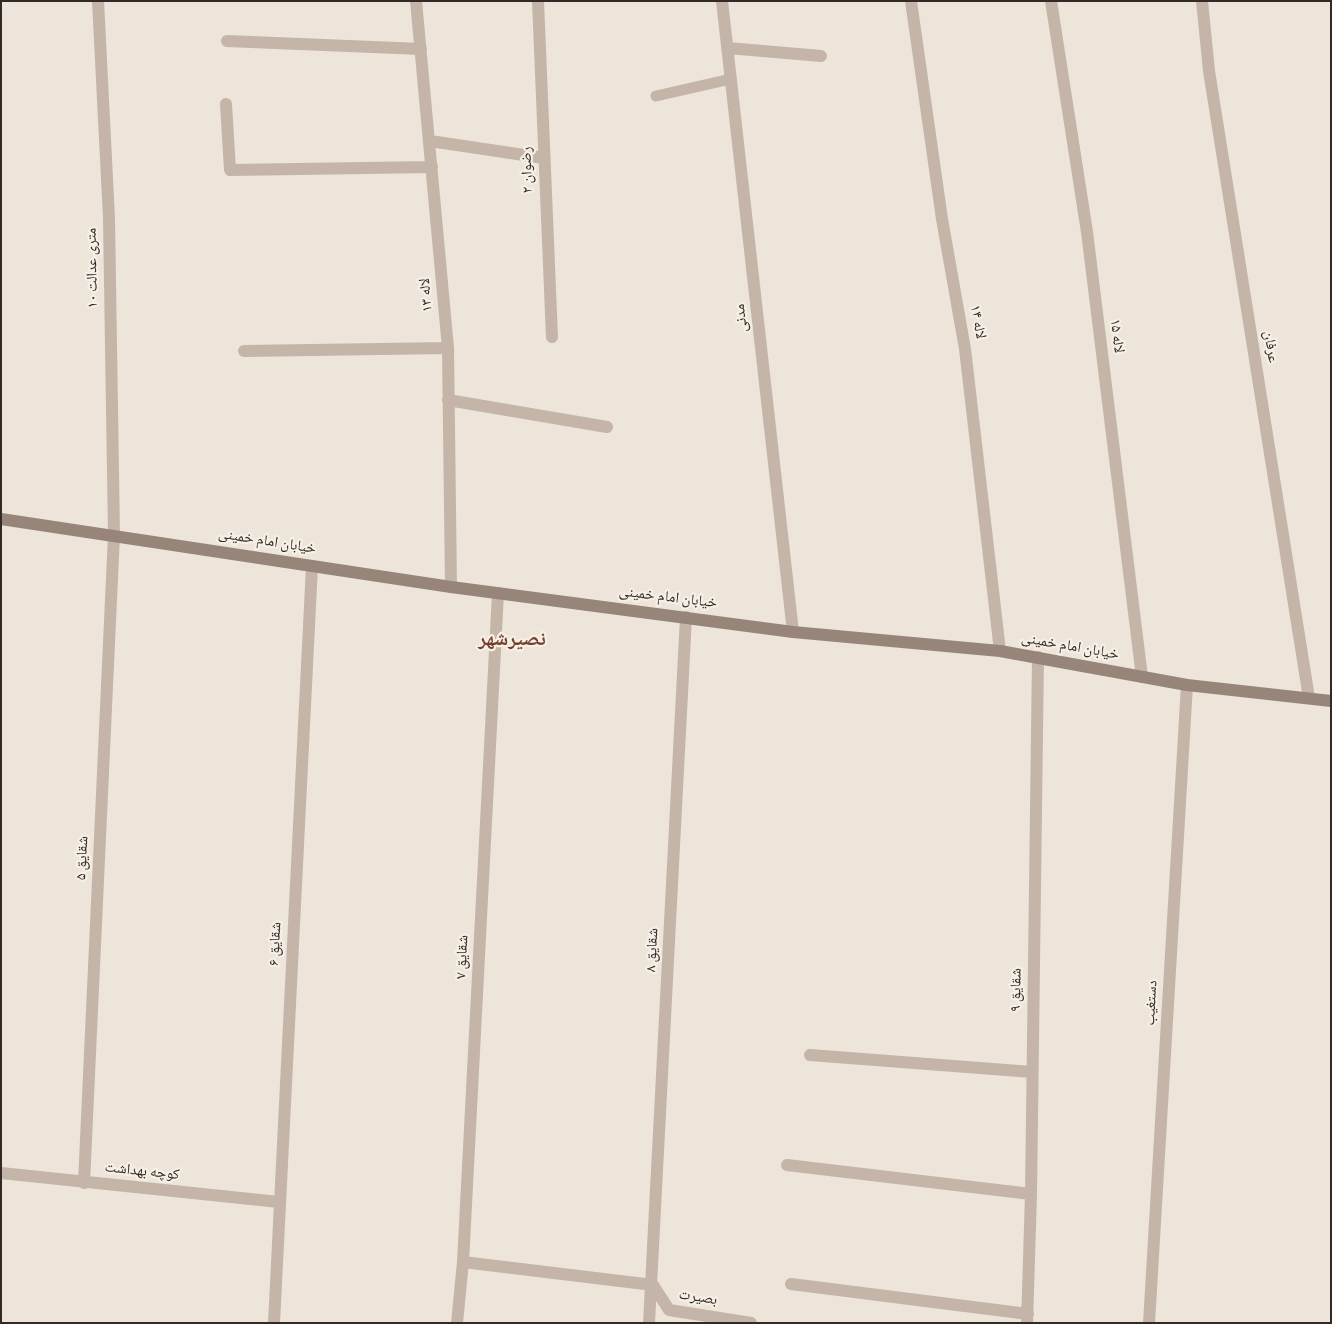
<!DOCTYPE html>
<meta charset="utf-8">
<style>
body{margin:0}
#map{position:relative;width:1332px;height:1324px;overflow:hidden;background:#ede4da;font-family:"Source Sans 3",sans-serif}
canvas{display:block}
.frame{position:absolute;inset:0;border:2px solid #312a27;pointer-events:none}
</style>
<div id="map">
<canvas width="1332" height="1324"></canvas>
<div class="frame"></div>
</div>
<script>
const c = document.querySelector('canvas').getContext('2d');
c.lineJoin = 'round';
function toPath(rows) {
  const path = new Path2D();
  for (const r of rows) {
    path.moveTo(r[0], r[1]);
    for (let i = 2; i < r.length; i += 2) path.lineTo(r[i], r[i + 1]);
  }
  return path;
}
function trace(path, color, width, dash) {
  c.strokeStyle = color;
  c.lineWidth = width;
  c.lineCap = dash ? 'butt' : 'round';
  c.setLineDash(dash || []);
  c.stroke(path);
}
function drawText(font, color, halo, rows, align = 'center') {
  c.font = font + ' "Source Sans 3","Noto Naskh Arabic",sans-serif';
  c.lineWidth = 4.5;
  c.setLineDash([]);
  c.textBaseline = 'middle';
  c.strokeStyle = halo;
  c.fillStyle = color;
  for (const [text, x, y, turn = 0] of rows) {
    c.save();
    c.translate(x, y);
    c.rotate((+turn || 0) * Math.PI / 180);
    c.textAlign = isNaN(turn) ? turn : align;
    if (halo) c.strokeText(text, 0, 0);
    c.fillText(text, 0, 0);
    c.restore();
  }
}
const service = toPath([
 [656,96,731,79]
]);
const minor = toPath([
 [416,1,448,348,451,587],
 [538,1,552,337],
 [722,1,793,632],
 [911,1,942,219,965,349,1000,651],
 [1051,1,1087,232,1142,677],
 [1202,1,1209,71,1309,698],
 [227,41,421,49],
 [728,48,821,56],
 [226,104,230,170,432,167],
 [430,141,544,158],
 [244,351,448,348],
 [448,400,607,427],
 [810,1055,1032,1072],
 [787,1165,1031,1194],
 [1,1173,279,1202],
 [84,1183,114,535,109,218,98,1],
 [463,1262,653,1285],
 [791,1284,1028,1314],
 [653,1285,669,1310,751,1323],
 [274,1323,312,566],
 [457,1323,463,1262,498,593],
 [649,1323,686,617],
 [1027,1323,1031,1194,1038,657],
 [1149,1323,1187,685]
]);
const secondary = toPath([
 [1,519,451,587,793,632,1000,651,1187,685,1331,701]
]);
const streetNames = [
 ["رضوان ۲",528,170,-92],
 ["۱۰ متری عدالت",93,268,-91],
 ["لاله ۱۳",427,295,-95],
 ["مدنی",742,318,-96],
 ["لاله ۱۴",977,322,80],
 ["لاله ۱۵",1116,336,83],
 ["عرفان",1270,347,81],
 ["خیابان امام خمینی",267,542,9],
 ["خیابان امام خمینی",668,598,7],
 ["خیابان امام خمینی",1070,647,10],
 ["شقایق ۵",83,858,-87],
 ["شقایق ۶",276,944,-87],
 ["شقایق ۸",653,950,-87],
 ["شقایق ۷",463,957,-87],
 ["شقایق ۹",1017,990,-89],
 ["دستغیب",1152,1003,-87],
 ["کوچه بهداشت",142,1172,6],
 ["بصیرت",698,1298,9]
];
const districtNames = [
 ["نصیرشهر",512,641]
];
trace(service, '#c4b5a8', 11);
trace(minor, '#c4b5a8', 12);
trace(secondary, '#97857a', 12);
drawText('15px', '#312a27', '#f6efe5', streetNames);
drawText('bold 20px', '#763e2b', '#f6efe5', districtNames);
</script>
